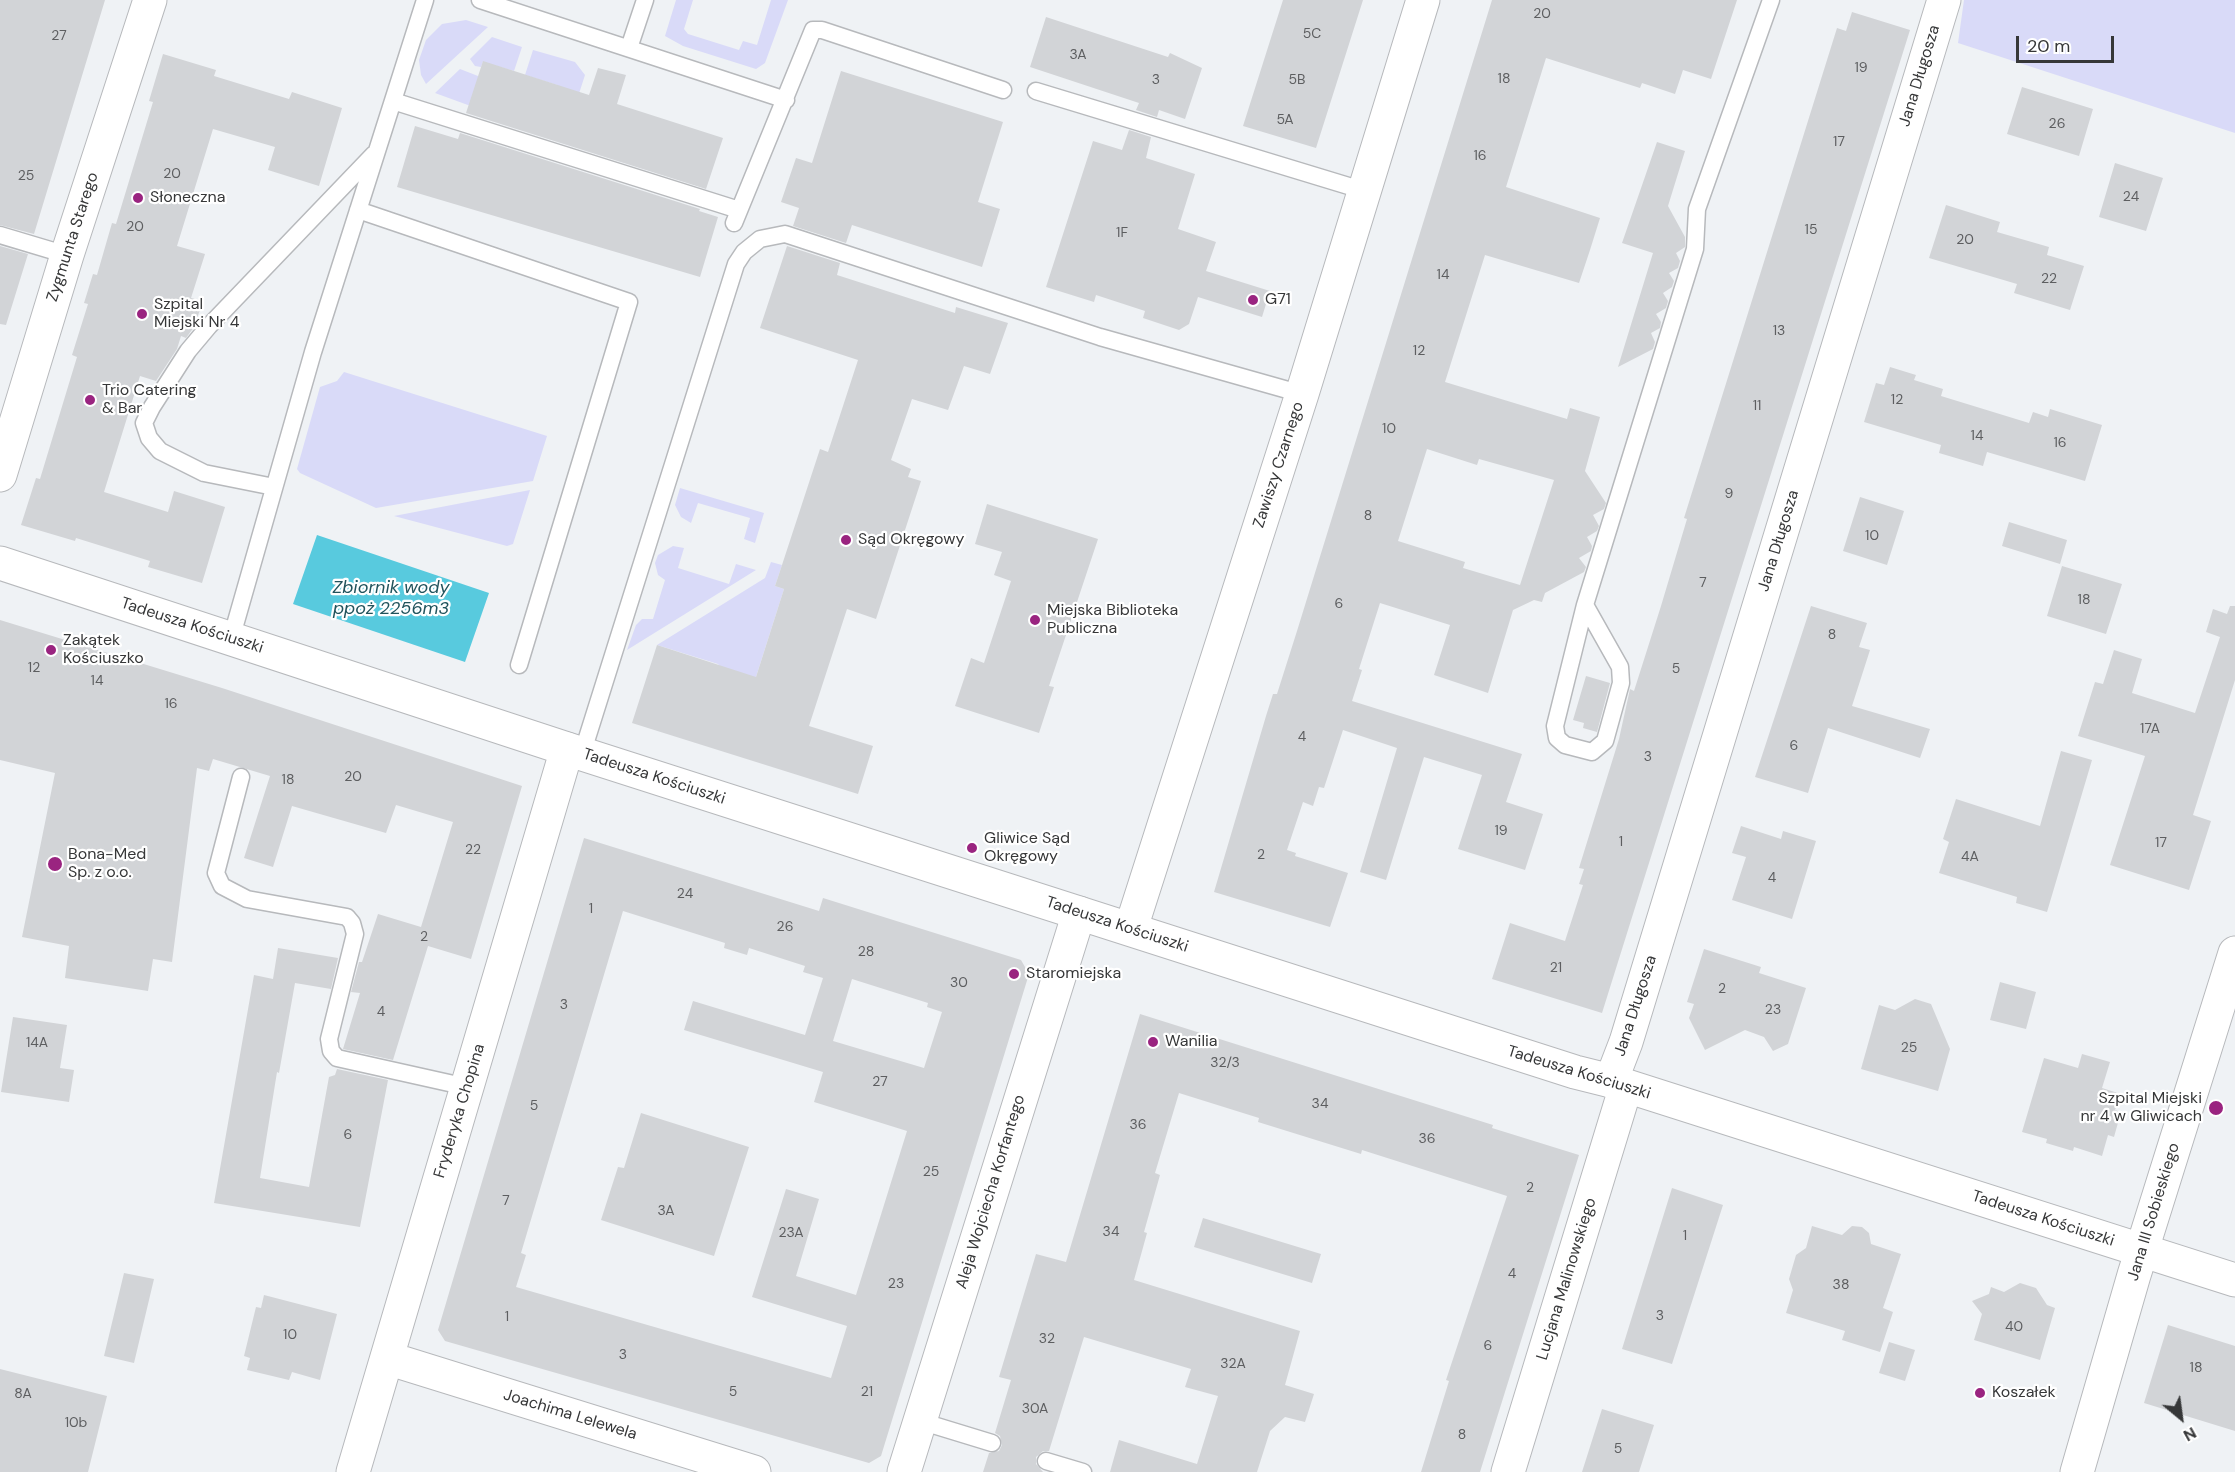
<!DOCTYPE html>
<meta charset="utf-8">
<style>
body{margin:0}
#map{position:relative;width:2235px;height:1472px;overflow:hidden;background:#eff2f5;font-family:"DM Sans",sans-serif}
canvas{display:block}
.north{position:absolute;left:2151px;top:1388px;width:60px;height:60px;-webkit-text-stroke:4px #fff;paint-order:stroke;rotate:151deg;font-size:16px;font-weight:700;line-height:24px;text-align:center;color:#363738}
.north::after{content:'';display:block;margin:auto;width:21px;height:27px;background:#363738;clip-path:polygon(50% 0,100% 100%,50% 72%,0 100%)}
.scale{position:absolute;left:2016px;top:36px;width:98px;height:27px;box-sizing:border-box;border:3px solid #363738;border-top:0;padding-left:8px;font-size:18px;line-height:21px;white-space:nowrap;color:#363738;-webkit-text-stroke:4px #fff;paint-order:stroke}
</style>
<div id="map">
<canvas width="2235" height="1472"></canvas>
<div class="north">N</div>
<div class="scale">20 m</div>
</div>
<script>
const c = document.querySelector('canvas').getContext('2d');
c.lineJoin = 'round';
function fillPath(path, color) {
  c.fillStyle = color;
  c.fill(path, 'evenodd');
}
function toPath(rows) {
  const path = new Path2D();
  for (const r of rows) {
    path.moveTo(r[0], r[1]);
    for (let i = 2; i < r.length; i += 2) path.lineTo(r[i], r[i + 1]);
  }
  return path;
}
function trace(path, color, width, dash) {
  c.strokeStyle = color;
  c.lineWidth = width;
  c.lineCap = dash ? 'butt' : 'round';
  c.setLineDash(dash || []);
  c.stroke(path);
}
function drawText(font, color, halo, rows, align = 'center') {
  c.font = font + ' "DM Sans",sans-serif';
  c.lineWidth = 4.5;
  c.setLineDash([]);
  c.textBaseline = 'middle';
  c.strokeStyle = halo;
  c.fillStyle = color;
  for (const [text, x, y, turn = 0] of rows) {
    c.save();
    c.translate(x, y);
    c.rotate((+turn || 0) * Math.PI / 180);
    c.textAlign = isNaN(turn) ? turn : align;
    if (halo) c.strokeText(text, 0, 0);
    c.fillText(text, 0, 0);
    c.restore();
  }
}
const green = toPath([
 [676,0,693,0,684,29,688,34,739,50,743,41,757,45,771,0,788,0,765,63,756,69,683,46,665,36],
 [1964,0,2235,0,2235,133,1958,43],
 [466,20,488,27,426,84,421,75,419,60,426,40,442,24],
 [492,37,522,47,514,71,483,62,481,67,475,66,470,59],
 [533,50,575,62,585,75,565,137,557,85,525,75],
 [460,69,478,76,498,116,435,93],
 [344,372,547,436,533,481,376,508,300,473,297,469,320,387,337,381],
 [680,488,764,513,755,543,744,539,750,518,698,503,691,523,681,517,675,505],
 [530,490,513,544,507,546,394,516],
 [673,546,684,548,678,568,729,584,736,564,756,570,627,650,636,625,642,619,653,619,665,580,658,575,655,563,658,555],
 [771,562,782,565,775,586,784,589,747,705,718,664,657,645,765,578]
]);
const water = toPath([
 [317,535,489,593,465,662,293,604]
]);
const building = toPath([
 [0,0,105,0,34,234,0,225],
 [1283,0,1363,0,1316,148,1243,126],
 [1492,0,1737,0,1711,79,1683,70,1675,94,1642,83,1640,88,1546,58,1506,187,1600,218,1590,250,1579,283,1485,255,1445,382,1567,419,1570,408,1600,417,1585,471,1606,503,1604,509,1593,515,1599,526,1597,531,1587,537,1592,546,1591,551,1579,558,1586,567,1584,572,1545,593,1542,602,1534,600,1513,610,1488,693,1434,675,1450,625,1380,603,1359,669,1362,670,1352,701,1522,754,1506,802,1543,814,1525,870,1458,849,1482,775,1424,757,1386,880,1360,872,1397,748,1343,730,1324,788,1319,787,1313,806,1303,802,1287,850,1296,853,1295,856,1348,873,1330,927,1214,892,1266,716,1273,694,1277,694,1297,631],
 [1427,449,1477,465,1479,459,1554,480,1520,585,1463,568,1465,562,1398,541],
 [1852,12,1910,30,1602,1013,1492,979,1510,923,1565,941,1583,885,1579,884,1584,869,1579,868,1619,739,1630,689,1634,691,1661,606,1687,519,1684,518,1837,28,1846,31],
 [1046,17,1168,57,1170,53,1202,68,1185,119,1159,110,1157,117,1136,110,1139,103,1030,67],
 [163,54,216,70,214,76,289,99,292,92,342,108,319,186,268,170,275,147,213,129,177,246,205,254,191,298,203,301,194,327,186,338,181,336,177,349,156,381,140,376,104,492,168,512,174,491,225,507,202,583,148,567,150,561,76,538,75,541,21,525,36,478,40,479,77,357,72,355,88,304,84,303,93,274,97,275,112,223,116,224,153,102,149,101],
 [483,61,589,95,598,68,626,75,617,104,723,138,706,189,466,113],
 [841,71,1003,122,978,202,1000,209,982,267,852,225,846,243,793,226,799,208,781,202,796,158,812,163],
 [2022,87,2093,109,2079,156,2007,134],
 [415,126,458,139,460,133,700,209,699,211,718,217,700,277,397,187],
 [1129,130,1151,137,1146,158,1195,174,1178,229,1216,242,1206,271,1270,291,1262,317,1198,297,1189,324,1179,330,1143,318,1145,311,1096,295,1094,302,1046,287,1093,141,1122,150],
 [1657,142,1685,151,1668,206,1685,237,1685,247,1676,253,1680,261,1678,268,1669,273,1674,281,1672,287,1663,293,1668,301,1666,308,1656,314,1661,322,1660,328,1651,333,1655,342,1653,349,1618,367,1653,253,1622,243],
 [2115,163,2163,178,2146,231,2099,217],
 [1946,205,2000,222,1997,232,2049,247,2047,255,2084,266,2070,310,2014,293,2017,284,1929,258],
 [0,246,28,254,6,325,0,324],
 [787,246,840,263,837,275,955,313,956,307,1008,323,990,374,964,366,948,410,912,399,891,460,911,469,908,477,921,481,876,619,847,609,809,726,873,746,858,794,632,723,657,645,756,677,784,589,775,586,782,565,820,449,828,452,858,360,760,328],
 [1890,367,1916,375,1914,380,1943,389,1941,396,2029,423,2033,412,2048,417,2050,409,2102,425,2085,481,1987,452,1983,466,1939,453,1941,445,1864,422,1876,383,1884,385],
 [1860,497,1904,511,1887,565,1843,551],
 [987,504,1098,539,1049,686,1054,687,1039,733,955,706,971,658,984,663,1011,581,994,575,1002,552,975,544],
 [2009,522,2067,540,2060,564,2002,546],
 [2062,566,2122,584,2106,634,2047,616],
 [1811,606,1867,623,1859,647,1870,650,1852,706,1930,729,1920,758,1828,728,1808,793,1755,777],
 [2230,606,2235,606,2235,680,2193,815,2211,821,2189,890,2110,865,2145,756,2078,736,2095,682,2103,684,2114,650,2142,659,2132,693,2195,713,2220,637,2206,632,2213,609,2227,614],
 [0,620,222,688,522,786,471,959,428,946,393,1060,343,1049,360,993,351,992,359,962,362,962,378,914,421,927,453,822,396,805,386,833,292,806,273,867,244,858,270,776,213,759,209,771,197,768,172,962,153,959,148,991,65,978,69,946,22,937,55,773,0,760],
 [1586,676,1610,683,1597,732,1583,728,1584,723,1573,720],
 [2061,751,2092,760,2047,912,2016,903,2017,897,1939,873,1949,842,1943,839,1956,799,2040,826],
 [1741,826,1781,839,1783,831,1816,841,1792,919,1732,900,1746,857,1732,853],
 [584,838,819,911,823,898,1021,960,1029,974,881,1456,869,1463,445,1341,438,1330],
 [623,911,725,943,724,948,747,955,749,948,805,966,803,972,823,978,805,1035,693,1001,684,1030,823,1072,814,1102,907,1131,856,1295,796,1276,819,1199,786,1189,752,1297,847,1326,831,1378,516,1287,526,1255,521,1253],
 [852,979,928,1003,927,1007,942,1012,924,1068,833,1041],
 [278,948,338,958,331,989,295,983,279,1073,277,1072,260,1178,309,1187,329,1077,335,1075,337,1069,388,1080,360,1227,214,1203,254,975,273,979],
 [1704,949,1761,967,1759,973,1806,988,1788,1044,1773,1051,1764,1037,1745,1030,1705,1050,1689,1018,1694,1004,1687,1002],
 [2000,982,2036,992,2026,1029,1990,1020],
 [1915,999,1931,1004,1950,1049,1938,1091,1861,1069,1879,1005,1895,1010],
 [1140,1014,1493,1125,1492,1128,1579,1155,1480,1472,1421,1472,1449,1381,1446,1380,1507,1196,1362,1150,1361,1154,1258,1122,1259,1118,1179,1093,1155,1173,1160,1175,1144,1232,1147,1233,1134,1280,1300,1331,1285,1385,1314,1394,1305,1422,1285,1417,1270,1431,1257,1472,1110,1472,1119,1440,1197,1464,1218,1396,1185,1387,1191,1369,1084,1337,1049,1451,1043,1451,1036,1457,1036,1464,1043,1472,983,1472,989,1453,999,1451,1002,1445,1000,1436,995,1433,1011,1380,999,1377,1036,1254,1066,1262],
 [13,1017,67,1025,60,1068,74,1070,69,1102,1,1092],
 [2082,1054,2110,1062,2102,1088,2121,1094,2115,1110,2121,1112,2114,1137,2108,1135,2102,1156,2074,1147,2073,1151,2046,1143,2047,1139,2022,1132,2044,1058,2078,1068],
 [641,1113,749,1147,714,1256,601,1220,618,1167,624,1168],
 [1672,1188,1723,1205,1672,1364,1622,1349],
 [1203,1218,1321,1254,1312,1283,1194,1247],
 [1812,1226,1842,1235,1852,1226,1862,1227,1869,1233,1871,1244,1901,1254,1883,1308,1893,1312,1880,1352,1842,1340,1845,1331,1786,1313,1793,1290,1789,1279,1796,1255,1806,1248],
 [124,1273,154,1279,134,1363,104,1356],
 [2020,1283,2036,1288,2047,1305,2055,1308,2040,1360,1974,1340,1982,1314,1972,1301,1989,1294,1991,1287,2004,1292],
 [264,1295,337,1314,320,1380,292,1372,289,1380,247,1370,250,1358,244,1356,256,1307,261,1308],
 [2168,1325,2235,1346,2235,1431,2144,1403],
 [1889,1342,1915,1350,1905,1381,1879,1373],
 [0,1369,107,1396,88,1472,0,1472],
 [1602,1409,1654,1425,1639,1472,1582,1472]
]);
const service = toPath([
 [480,0,786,100],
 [629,48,645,0],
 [1036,91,1365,191],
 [393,101,739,210],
 [358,210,629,302,519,665],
 [734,223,813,30,822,30,1003,90],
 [0,235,67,255],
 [274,487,204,473,160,451,149,438,144,423,152,407,188,351,209,326,374,154],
 [1585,605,1620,667,1621,683,1605,741,1592,752,1565,745,1557,738,1555,726,1585,605,1695,249,1697,209,1771,0],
 [231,639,313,352,425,0],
 [582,754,736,264,744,252,760,239,785,234,1100,337,1302,394],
 [241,777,216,873,222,886,247,899,347,917,352,923,355,934,329,1039,331,1051,337,1058,467,1087],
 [920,1421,992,1443],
 [1046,1461,1083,1472]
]);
const minor = toPath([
 [0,475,67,255,150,0],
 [1131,928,1302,394,1423,0],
 [1611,1081,1626,1042,1944,0],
 [387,1358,754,1472],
 [353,1472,567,749],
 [904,1472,1079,913],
 [1508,1472,1626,1086],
 [2077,1472,2134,1275,2235,953]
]);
const tertiary = toPath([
 [0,563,567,749,1575,1072,1611,1081,2235,1280]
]);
const markers = [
 [138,198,6,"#9a2480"],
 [1253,300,6,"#9a2480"],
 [142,314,6,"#9a2480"],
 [90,400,6,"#9a2480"],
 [846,540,6,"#9a2480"],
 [1035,620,6,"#9a2480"],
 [51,650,6,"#9a2480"],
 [972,848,6,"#9a2480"],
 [55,864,8,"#9a2480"],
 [1014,974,6,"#9a2480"],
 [1153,1042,6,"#9a2480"],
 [2216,1108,8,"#9a2480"],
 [1980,1393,6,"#9a2480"]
];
const numberNames = [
 ["20",1542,14],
 ["5C",1312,34],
 ["27",59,36],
 ["3A",1078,55],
 ["19",1861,68],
 ["18",1504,79],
 ["3",1156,80],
 ["5B",1297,80],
 ["5A",1285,120],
 ["26",2057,124],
 ["17",1839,142],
 ["16",1480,156],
 ["20",172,174],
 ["25",26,176],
 ["24",2131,197],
 ["20",135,227],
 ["15",1811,230],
 ["1F",1122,233],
 ["20",1965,240],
 ["14",1443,275],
 ["22",2049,279],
 ["13",1779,331],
 ["12",1419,351],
 ["12",1897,400],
 ["11",1757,406],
 ["10",1389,429],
 ["14",1977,436],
 ["16",2060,443],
 ["9",1729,494],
 ["8",1368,516],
 ["10",1872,536],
 ["7",1703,583],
 ["18",2084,600],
 ["6",1339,604],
 ["8",1832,635],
 ["12",34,668],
 ["5",1676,669],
 ["14",97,681],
 ["16",171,704],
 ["17A",2150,729],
 ["4",1302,737],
 ["6",1794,746],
 ["3",1648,757],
 ["20",353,777],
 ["18",288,780],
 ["19",1501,831],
 ["1",1621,842],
 ["17",2161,843],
 ["22",473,850],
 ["2",1261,855],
 ["4A",1970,857],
 ["4",1772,878],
 ["24",685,894],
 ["1",591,909],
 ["26",785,927],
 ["2",424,937],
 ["28",866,952],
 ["21",1556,968],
 ["30",959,983],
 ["2",1722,989],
 ["3",564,1005],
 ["23",1773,1010],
 ["4",381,1012],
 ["14A",37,1043],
 ["25",1909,1048],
 ["32/3",1225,1063],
 ["27",880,1082],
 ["34",1320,1104],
 ["5",534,1106],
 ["36",1138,1125],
 ["6",348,1135],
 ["36",1427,1139],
 ["25",931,1172],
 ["2",1530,1188],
 ["7",506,1201],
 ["3A",666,1211],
 ["34",1111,1232],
 ["23A",791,1233],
 ["1",1685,1236],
 ["4",1512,1274],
 ["23",896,1284],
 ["38",1841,1285],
 ["3",1660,1316],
 ["1",507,1317],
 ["40",2014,1327],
 ["10",290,1335],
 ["32",1047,1339],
 ["6",1488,1346],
 ["3",623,1355],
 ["32A",1233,1364],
 ["18",2196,1368],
 ["5",733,1392],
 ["21",867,1392],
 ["8A",23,1394],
 ["30A",1035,1409],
 ["10b",76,1423],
 ["8",1462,1435],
 ["5",1618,1449]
];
const streetNames = [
 ["Jana Długosza",1920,76,-73],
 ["Zygmunta Starego",73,237,-72],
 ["Zawiszy Czarnego",1279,465,-72],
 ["Jana Długosza",1779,541,-73],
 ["Tadeusza Kościuszki",192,626,18],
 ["Tadeusza Kościuszki",654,777,18],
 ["Tadeusza Kościuszki",1117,925,18],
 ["Jana Długosza",1636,1006,-72],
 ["Tadeusza Kościuszki",1579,1073,17],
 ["Fryderyka Chopina",460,1111,-73],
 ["Aleja Wojciecha Korfantego",991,1192,-73],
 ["Jana III Sobieskiego",2154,1212,-73],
 ["Tadeusza Kościuszki",2043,1219,18],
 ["Lucjana Malinowskiego",1567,1279,-73],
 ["Joachima Lelewela",570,1415,17]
];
const poiNames = [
 ["Słoneczna",150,198],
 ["G71",1265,300],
 ["Szpital",154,305],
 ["Miejski Nr 4",154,323],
 ["Trio Catering",102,391],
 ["& Bar",102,409],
 ["Sąd Okręgowy",858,540],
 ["Miejska Biblioteka",1047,611],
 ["Publiczna",1047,629],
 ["Zakątek",63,641],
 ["Kościuszko",63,659],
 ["Gliwice Sąd",984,839],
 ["Okręgowy",984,857],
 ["Bona-Med",68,855],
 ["Sp. z o.o.",68,873],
 ["Staromiejska",1026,974],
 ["Wanilia",1165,1042],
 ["Szpital Miejski",2202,1099,"right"],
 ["nr 4 w Gliwicach",2202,1117,"right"],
 ["Koszałek",1992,1393]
];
const waterNames = [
 ["Zbiornik wody",391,588],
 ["ppoż 2256m3",391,609]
];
fillPath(green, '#d9daf8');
fillPath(water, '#58cade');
fillPath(building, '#d2d4d7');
trace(service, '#b7b9bc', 19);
trace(minor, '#b7b9bc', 35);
trace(tertiary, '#b7b9bc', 35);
trace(service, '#fff', 16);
trace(minor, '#fff', 33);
trace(tertiary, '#fff', 33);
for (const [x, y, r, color] of markers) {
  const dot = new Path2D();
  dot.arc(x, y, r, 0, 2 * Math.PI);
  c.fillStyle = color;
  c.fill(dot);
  trace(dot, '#fff', 2);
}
drawText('14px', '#5d5e60', null, numberNames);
drawText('16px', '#363738', '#fff', streetNames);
drawText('16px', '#363738', '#fff', poiNames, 'left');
drawText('italic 18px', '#21535c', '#fff', waterNames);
</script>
